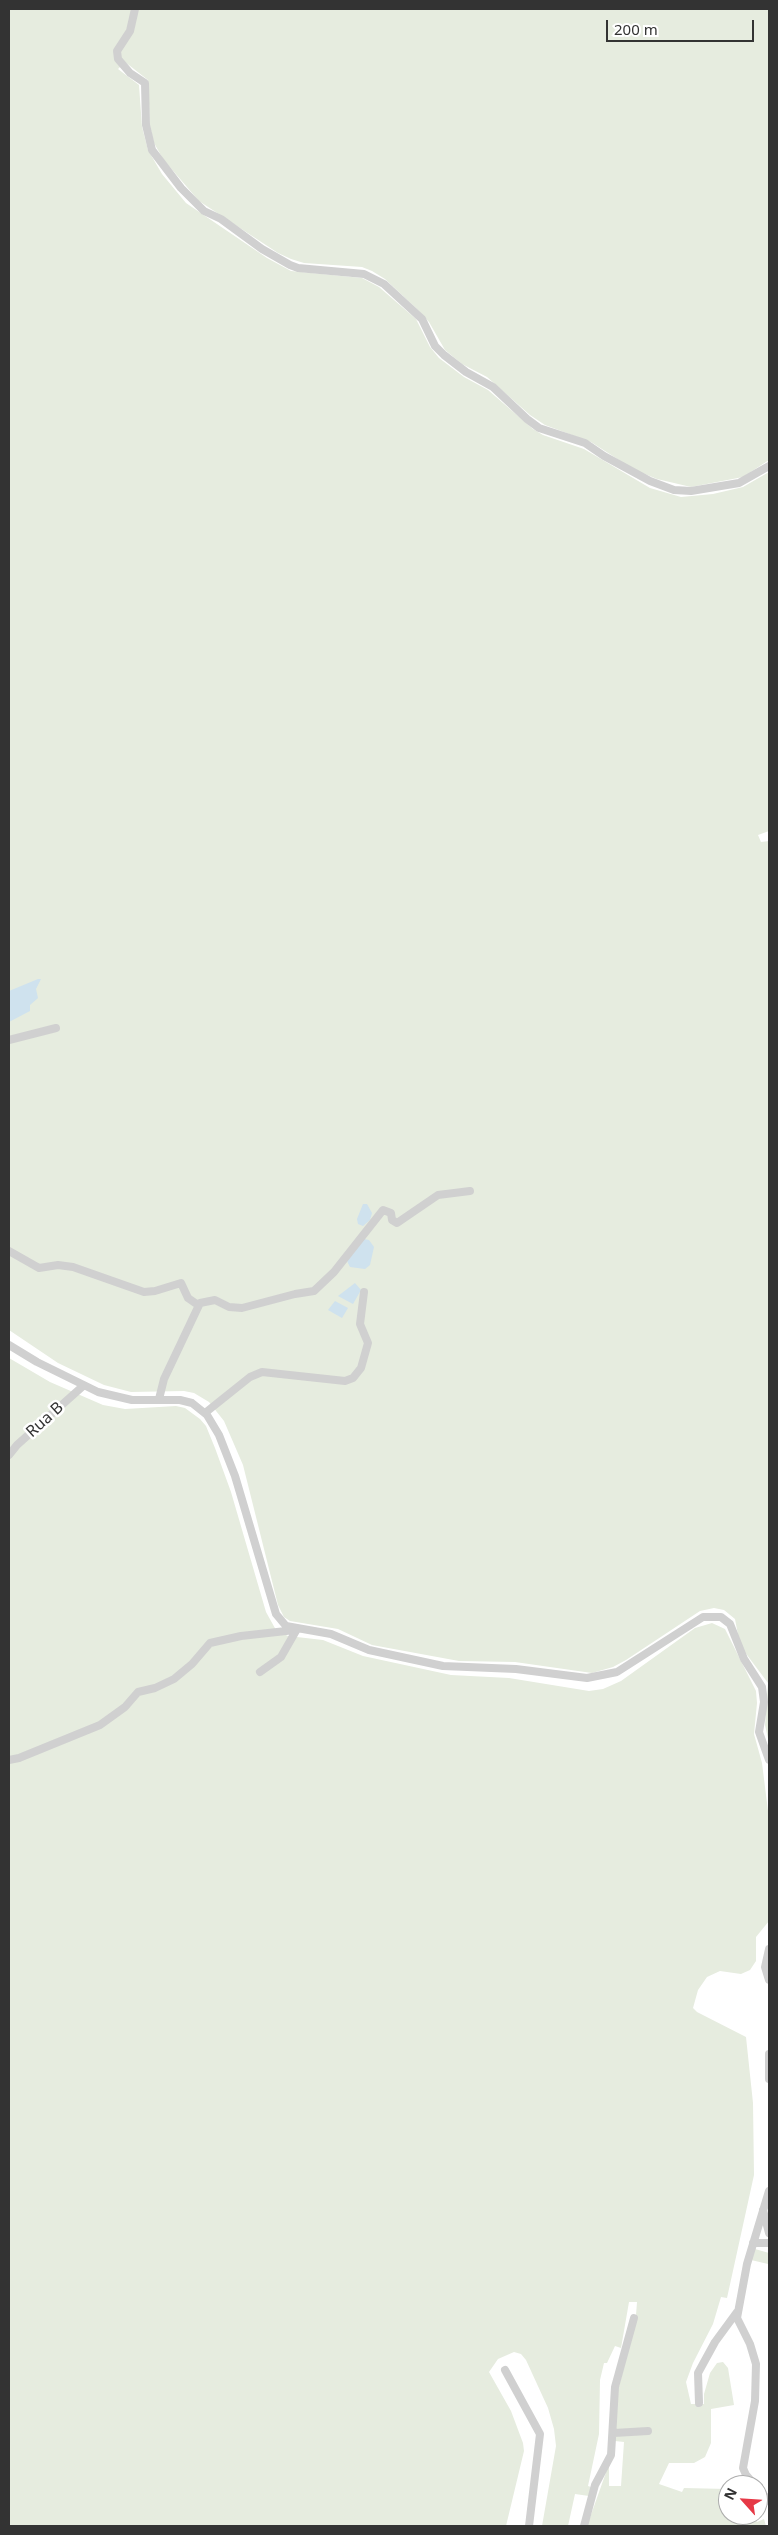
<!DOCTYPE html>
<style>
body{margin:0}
#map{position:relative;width:778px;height:2535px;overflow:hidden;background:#fff;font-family:"Noto Sans",sans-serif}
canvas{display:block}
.frame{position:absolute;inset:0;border:10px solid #333;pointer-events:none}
.north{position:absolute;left:718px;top:2475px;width:50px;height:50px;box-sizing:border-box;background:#fff;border:1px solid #adadad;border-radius:50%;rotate:296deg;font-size:14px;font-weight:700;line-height:20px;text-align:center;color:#333}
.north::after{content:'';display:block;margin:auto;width:18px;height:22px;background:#e63946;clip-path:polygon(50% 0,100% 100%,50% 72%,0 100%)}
.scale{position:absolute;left:606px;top:20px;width:148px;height:22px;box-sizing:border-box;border:2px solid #333;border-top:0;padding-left:6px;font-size:15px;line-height:18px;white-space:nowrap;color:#333;-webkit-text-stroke:4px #fff;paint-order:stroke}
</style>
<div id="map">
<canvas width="778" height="2535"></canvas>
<div class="frame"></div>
<div class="north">N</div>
<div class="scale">200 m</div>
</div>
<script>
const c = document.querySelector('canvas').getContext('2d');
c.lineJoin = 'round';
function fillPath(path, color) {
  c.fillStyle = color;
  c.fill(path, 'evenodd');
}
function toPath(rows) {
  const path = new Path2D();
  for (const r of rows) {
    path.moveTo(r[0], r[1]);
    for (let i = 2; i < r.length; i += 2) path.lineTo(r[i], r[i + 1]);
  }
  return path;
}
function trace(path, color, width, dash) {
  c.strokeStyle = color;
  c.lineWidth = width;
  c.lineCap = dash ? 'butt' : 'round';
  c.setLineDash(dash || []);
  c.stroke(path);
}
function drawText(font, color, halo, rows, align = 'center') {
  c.font = font + ' "Noto Sans",sans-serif';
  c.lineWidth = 5;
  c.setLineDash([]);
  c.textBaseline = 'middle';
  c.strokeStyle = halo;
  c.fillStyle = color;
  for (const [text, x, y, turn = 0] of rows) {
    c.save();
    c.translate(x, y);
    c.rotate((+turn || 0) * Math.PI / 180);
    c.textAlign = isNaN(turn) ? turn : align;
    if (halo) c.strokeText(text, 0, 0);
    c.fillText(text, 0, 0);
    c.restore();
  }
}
const green = toPath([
 [9,9,769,9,769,460,743,477,691,487,657,479,633,469,591,442,545,425,530,415,487,377,462,364,445,350,429,322,418,310,385,279,372,271,362,267,304,263,291,259,278,253,199,201,163,159,154,143,150,126,148,80,125,62,118,69,139,85,142,127,148,150,162,174,186,203,267,258,291,271,362,278,379,287,416,319,430,347,439,358,464,377,488,390,533,429,543,435,584,449,650,488,681,497,713,494,743,487,769,472,769,831,758,835,761,842,769,841,769,1743,765,1725,768,1683,744,1651,739,1640,735,1619,724,1610,714,1608,700,1611,626,1660,613,1667,592,1673,515,1662,459,1661,372,1645,338,1629,290,1621,284,1617,278,1605,243,1465,224,1421,209,1402,194,1393,184,1391,131,1392,104,1385,58,1363,9,1330],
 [9,1358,50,1382,103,1405,125,1409,176,1406,185,1408,200,1419,206,1426,215,1448,231,1492,266,1612,276,1630,288,1636,323,1640,363,1656,451,1675,509,1678,589,1691,603,1689,621,1681,695,1628,712,1623,725,1629,756,1691,757,1703,754,1734,762,1763,769,1819,769,1921,756,1937,756,1961,750,1970,741,1974,720,1971,707,1977,698,1990,693,2008,697,2012,746,2037,753,2103,754,2175,727,2298,721,2297,713,2324,693,2363,686,2382,691,2404,704,2404,704,2394,710,2373,717,2363,723,2362,728,2368,734,2405,711,2409,711,2443,705,2457,694,2463,669,2463,659,2484,682,2492,684,2488,728,2489,728,2515,754,2515,757,2522,764,2519,766,2526,587,2526,609,2464,609,2486,621,2486,624,2442,615,2441,617,2395,636,2315,637,2302,629,2302,621,2348,615,2346,607,2363,604,2363,600,2380,599,2434,588,2486,591,2487,589,2496,575,2494,568,2526,542,2526,556,2446,554,2429,548,2408,526,2360,521,2354,514,2352,498,2359,489,2372,511,2411,523,2443,524,2451,506,2526,9,2526],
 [755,2249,769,2253,768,2264,751,2260]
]);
const water = toPath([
 [38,979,41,979,36,989,38,998,30,1005,30,1011,9,1022,9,991],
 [363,1204,367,1204,372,1213,370,1220,363,1226,358,1224,357,1219],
 [364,1239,369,1240,374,1247,370,1265,365,1269,350,1267,347,1261],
 [355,1283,361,1290,353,1304,338,1296],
 [335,1301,348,1308,342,1318,328,1310]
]);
const minor = toPath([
 [135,9,130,31,117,51,118,59,130,73,145,83,146,125,152,150,181,188,204,211,221,219,262,249,290,265,298,268,364,274,384,284,422,319,435,346,444,355,466,372,493,387,527,419,539,428,585,443,604,456,650,481,674,490,691,491,739,483,769,466],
 [9,1040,56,1028],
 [9,1251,39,1268,58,1265,73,1267,144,1292,155,1291,181,1283,188,1298,198,1305],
 [9,1345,37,1362,98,1392,132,1400,180,1400,192,1403,207,1415,219,1435,235,1476,276,1614,286,1626,331,1634,369,1650,443,1666,516,1669,587,1678,617,1672,703,1617,721,1617,730,1624,744,1659,762,1687,764,1702,759,1732,769,1760],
 [159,1399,164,1379,200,1303,215,1300,229,1307,242,1308,295,1294,314,1291,334,1272,383,1210,391,1213,392,1220,397,1223,438,1195,470,1191],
 [205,1413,250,1377,262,1372,345,1381,353,1378,361,1368,368,1343,360,1324,364,1292],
 [9,1455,17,1445,83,1386],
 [260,1672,281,1657,297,1629],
 [9,1760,19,1758,100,1725,125,1707,138,1692,155,1688,174,1679,192,1664,210,1643,241,1636,295,1630],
 [769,1949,765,1967,769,1980],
 [769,2054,769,2079],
 [763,2210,769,2233],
 [753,2243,769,2243],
 [505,2370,540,2434,529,2526],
 [699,2403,698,2373,715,2342,737,2312],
 [614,2433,648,2431],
 [755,2485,746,2475,743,2468,755,2401,756,2364,750,2344,737,2318,747,2264,769,2191],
 [758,2488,769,2501],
 [584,2526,595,2485,611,2455,615,2387,634,2318]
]);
const streetNames = [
 ["Rua B",45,1420,-42]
];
fillPath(green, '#e6ecdf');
fillPath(water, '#cfe2ee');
trace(minor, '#d0d0d0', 8);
drawText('16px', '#333', '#fff', streetNames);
</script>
